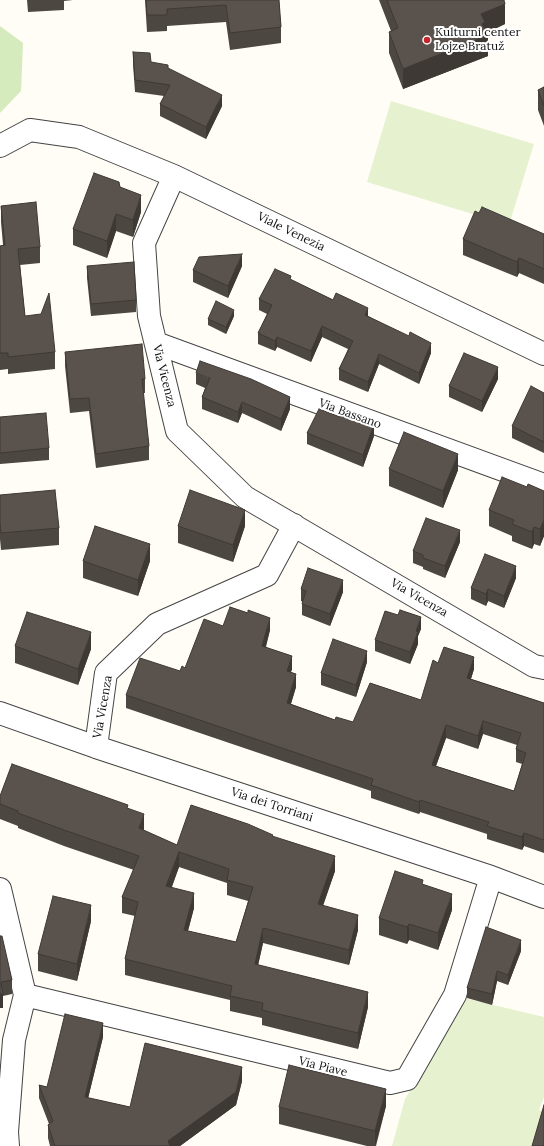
<!DOCTYPE html>
<meta charset="utf-8">
<style>
body{margin:0}
canvas{display:block;background:#fffdf5}
</style>
<canvas width="544" height="1146"></canvas>
<script>
const c = document.querySelector('canvas').getContext('2d');
c.lineJoin = 'round';
function fillPath(path, color) {
  c.fillStyle = color;
  c.fill(path, 'evenodd');
}
function toPath(rows) {
  const path = new Path2D();
  for (const r of rows) {
    path.moveTo(r[0], r[1]);
    for (let i = 2; i < r.length; i += 2) path.lineTo(r[i], r[i + 1]);
  }
  return path;
}
function trace(path, color, width, dash) {
  c.strokeStyle = color;
  c.lineWidth = width;
  c.lineCap = dash ? 'butt' : 'round';
  c.setLineDash(dash || []);
  c.stroke(path);
}
function drawText(font, color, halo, rows, align = 'center') {
  c.font = font + ' Lora,serif';
  c.lineWidth = 4;
  c.setLineDash([]);
  c.textBaseline = 'middle';
  c.strokeStyle = halo;
  c.fillStyle = color;
  for (const [text, x, y, turn = 0] of rows) {
    c.save();
    c.translate(x, y);
    c.rotate((+turn || 0) * Math.PI / 180);
    c.textAlign = isNaN(turn) ? turn : align;
    if (halo) c.strokeText(text, 0, 0);
    c.fillText(text, 0, 0);
    c.restore();
  }
}
const green = toPath([
 [0,26,23,43,21,91,0,113]
]);
const pitch = toPath([
 [391,101,534,144,509,225,367,182],
 [464,998,544,1017,544,1097,539,1110,544,1112,544,1125,538,1146,392,1146,405,1099]
]);
const street = toPath([
 [0,146,30,130,79,137,174,176,544,354],
 [174,176,144,243,149,316,177,431,245,497,534,666,544,668],
 [156,343,544,485],
 [0,713,96,747,491,877,544,897],
 [96,747,106,673,157,624,267,575,294,525],
 [0,889,25,995,390,1083,407,1079,455,995,491,877],
 [8,1146,7,1132,14,1040,25,995]
]);
const wall = toPath([
 [27,0,73,0,64,1,64,10,28,12],
 [145,0,279,0,281,27,281,43,230,50,226,22,167,26,167,31,147,32],
 [379,0,504,0,505,24,487,33,488,56,403,89,389,53,389,32,391,31],
 [133,52,151,62,168,68,222,106,206,139,160,116,160,104,164,96,135,92,133,64],
 [544,87,544,126,538,110,538,90],
 [120,187,141,212,133,237,116,231,107,258,73,245,73,229],
 [1,206,40,247,40,263,20,265,25,316,55,352,55,369,8,374,8,369,0,370,0,246,3,245,1,222],
 [479,213,544,234,544,284,519,273,517,277,463,255,463,239],
 [87,266,136,300,136,312,91,316,87,278],
 [242,266,228,298,193,282,193,270],
 [291,280,368,316,431,353,419,384,379,364,368,392,339,380,339,369,348,349,322,337,311,362,277,347,275,351,258,344,258,333,267,314,259,310,259,299],
 [234,316,226,334,208,325,208,319],
 [65,352,145,379,145,393,143,393,149,446,149,460,96,468,89,411,70,413,65,366],
 [196,373,290,409,281,431,242,413,238,423,202,409,202,397,205,388,196,384],
 [498,379,482,412,449,397,449,386],
 [544,393,544,453,512,438,512,426],
 [0,417,49,448,49,460,0,464],
 [340,417,374,436,363,467,307,444,307,433],
 [389,469,458,470,443,508,389,486],
 [527,487,544,491,544,536,540,546,534,544,532,549,512,541,512,536,489,526,489,510],
 [0,495,59,528,59,545,1,550,0,539],
 [178,526,245,526,233,562,178,543],
 [460,542,445,578,423,569,423,567,413,563,413,551],
 [83,561,150,561,138,596,83,578],
 [516,578,504,608,488,601,486,606,471,599,471,588],
 [301,589,343,592,330,626,302,615,302,604,303,602,301,601],
 [248,613,270,630,266,647,292,669,291,672,296,687,291,704,335,720,353,722,421,700,438,663,474,669,471,679,544,703,544,853,524,846,522,850,487,839,487,834,420,812,419,814,371,798,371,791,126,708,126,695,180,671,185,668,223,626],
 [483,734,517,745,516,749,516,762,522,764,514,791,436,766,446,738,478,749],
 [421,629,418,636,418,644,410,664,375,651,375,640],
 [15,646,91,649,78,685,15,663],
 [367,662,356,697,321,685,321,673],
 [0,796,128,808,144,829,143,830,177,845,273,837,335,871,323,906,358,930,349,965,263,943,258,965,368,1007,358,1049,262,1025,262,1018,230,1011,230,1000,125,975,125,959,135,916,122,913,122,897,134,870,64,846,18,828,18,826,0,819],
 [179,867,227,883,227,895,248,901,236,942,188,931,194,908,172,887],
 [423,884,452,910,438,950,409,940,407,944,379,935,379,918],
 [91,921,77,981,38,971,38,954],
 [0,936,12,980,12,994,3,996,3,1008,0,1008],
 [521,951,508,985,497,981,492,1005,467,998,467,988],
 [103,1037,88,1098,130,1107,242,1081,236,1105,180,1146,50,1146,48,1138,48,1125,49,1124,39,1098,39,1085,47,1087],
 [386,1106,376,1146,367,1146,279,1124,279,1107]
]);
const shadedWall = toPath([
 [505,4,505,24,485,33,488,35,488,56,403,89,403,69,481,14],
 [222,95,222,106,206,139,206,127],
 [141,195,141,212,133,237,133,220],
 [116,214,116,231,107,258,107,241],
 [242,254,242,266,228,298,228,286],
 [519,258,519,273,517,277,517,262],
 [368,308,368,319,365,315],
 [234,310,234,316,226,334,226,327],
 [322,326,322,337,311,362,311,351],
 [277,337,277,347,275,351,275,341],
 [431,343,431,353,419,384,419,373],
 [379,354,379,364,368,392,368,382],
 [498,367,498,379,482,412,482,401],
 [290,397,290,409,281,431,281,419],
 [242,402,242,413,238,423,238,412],
 [374,424,374,436,363,467,363,455],
 [458,454,458,470,443,508,443,491],
 [245,510,245,526,233,562,233,545],
 [544,520,544,536,540,546,540,529],
 [534,527,534,544,532,549,532,532],
 [460,530,460,542,445,578,445,566],
 [150,544,150,561,138,596,138,580],
 [516,566,516,578,504,608,504,596],
 [343,580,343,592,330,626,330,614],
 [488,589,488,601,486,606,486,594],
 [421,617,421,629,418,636,418,644,410,664,410,652,416,631],
 [270,618,270,630,262,659,262,646],
 [91,632,91,649,78,685,78,669],
 [367,651,367,662,356,697,356,685],
 [292,656,292,669,287,683,287,671],
 [474,657,474,669,467,691,467,678],
 [296,674,296,687,287,716,287,703],
 [483,721,483,734,478,749,478,736],
 [446,725,446,738,432,777,432,765],
 [420,800,420,812,419,814,419,802],
 [144,814,144,829,139,844,139,828],
 [524,833,524,846,522,850,522,837],
 [179,852,179,867,166,901,166,886],
 [335,856,335,871,318,919,318,904],
 [194,893,194,908,184,945,184,930],
 [452,894,452,910,438,950,438,933],
 [91,905,91,921,77,981,77,964],
 [358,915,358,930,349,965,349,950],
 [409,924,409,940,407,944,407,927],
 [263,928,263,943,255,979,255,964],
 [521,940,521,951,508,985,508,975],
 [497,971,497,981,492,1005,492,994],
 [368,992,368,1007,358,1049,358,1033],
 [0,994,3,994,3,1008,0,1008],
 [103,1023,103,1037,85,1111,85,1097],
 [242,1067,242,1081,236,1105,180,1146,168,1146,168,1141],
 [386,1089,386,1106,375,1146,375,1131]
]);
const building = toPath([
 [146,0,279,0,281,27,230,33,226,5,167,9,167,15,147,15,146,0],
 [387,0,504,0,505,4,481,14,485,22,482,24,488,35,403,69,389,32,398,28,387,0],
 [133,52,150,53,151,62,168,65,168,68,222,95,206,127,160,104,170,85,135,80,133,52],
 [544,87,544,106,538,90,544,87],
 [94,173,119,182,120,187,141,195,133,220,116,214,107,241,73,229,94,173],
 [36,202,40,247,18,249,25,316,41,314,49,293,55,352,8,357,8,353,0,353,0,246,5,245,1,206,36,202],
 [482,207,544,234,544,269,519,258,517,262,463,239,475,211,479,213,482,207],
 [242,254,228,286,193,270,199,257,242,254],
 [134,262,136,300,91,304,87,266,134,262],
 [275,269,291,276,290,279,333,300,336,293,368,308,365,315,409,336,410,332,431,343,419,373,379,354,368,382,339,369,353,341,322,326,311,351,277,337,275,341,258,333,272,305,259,299,275,269],
 [216,301,234,310,226,327,208,319,216,301],
 [142,344,145,379,142,379,149,446,96,454,89,398,70,399,65,352,142,344],
 [464,353,498,367,482,401,449,386,464,353],
 [200,361,251,379,290,397,281,419,242,402,238,412,202,397,210,378,196,373,200,361],
 [531,386,544,393,544,442,512,426,531,386],
 [319,409,340,417,342,413,374,424,363,455,307,433,319,409],
 [46,413,49,448,0,453,0,417,46,413],
 [404,432,458,454,443,491,389,469,404,432],
 [502,477,527,487,528,484,544,491,544,520,540,529,534,527,532,532,512,524,514,520,489,510,502,477],
 [55,490,59,528,1,533,0,523,0,495,55,490],
 [190,490,245,510,233,545,178,526,190,490],
 [426,518,460,530,445,566,423,558,423,555,413,551,426,518],
 [95,526,150,544,138,580,83,561,95,526],
 [485,554,516,566,504,596,488,589,486,594,471,588,485,554],
 [308,568,343,580,330,614,302,604,306,591,301,589,308,568],
 [230,607,248,613,248,610,270,618,262,646,292,656,287,671,296,674,287,703,335,720,336,717,353,722,370,683,421,700,433,660,438,663,444,647,474,657,467,678,544,703,544,840,524,833,522,837,487,826,489,822,420,800,419,802,371,785,373,779,126,695,140,658,180,671,182,666,185,668,204,619,223,626,230,607],
 [483,721,521,733,516,749,526,753,514,791,432,765,446,725,478,736,483,721],
 [400,610,421,617,416,631,418,632,410,652,375,640,385,611,398,615,400,610],
 [27,612,91,632,78,669,15,646,27,612],
 [333,639,367,651,356,685,321,673,333,639],
 [12,764,128,805,127,808,144,814,139,828,177,845,191,805,248,824,273,835,272,836,335,856,318,904,358,915,349,950,263,928,255,964,368,992,358,1033,262,1010,263,1003,230,996,232,986,125,959,138,902,122,897,139,856,64,830,18,813,18,811,0,804,0,796,12,764],
 [179,852,229,869,227,880,253,887,236,942,184,930,194,893,166,886,179,852],
 [395,871,423,880,422,884,452,894,438,933,409,924,407,927,379,918,395,871],
 [53,896,91,905,77,964,38,954,53,896],
 [486,927,521,940,508,975,497,971,492,994,467,988,486,927],
 [0,936,2,936,12,980,1,982,3,994,0,994,0,936],
 [65,1014,103,1023,85,1097,130,1107,145,1043,242,1067,236,1092,168,1141,170,1146,55,1146,48,1125,53,1121,39,1085,47,1087,65,1014],
 [289,1065,386,1089,375,1131,279,1107,289,1065],
 [544,1105,544,1146,532,1146,544,1105]
]);
const markers = [
 [427,40,4,"#c4262e"]
];
const poiNames = [
 ["Kulturni center",435,33],
 ["Lojze Bratuž",435,47]
];
const streetNames = [
 ["Viale Venezia",291,232,26],
 ["Via Vicenza",164,376,76],
 ["Via Bassano",350,414,20],
 ["Via Vicenza",419,598,30],
 ["Via Vicenza",103,707,-80],
 ["Via dei Torriani",272,805,18],
 ["Via Piave",323,1067,14]
];
fillPath(green, '#d5ebbd');
fillPath(pitch, '#e6f2cf');
trace(street, '#444', 24);
trace(street, '#fff', 22);
fillPath(wall, '#4d4742');
fillPath(shadedWall, '#3f3936');
fillPath(building, '#5a524d');
trace(building, '#3f3936', 1);
for (const [x, y, r, color] of markers) {
  const dot = new Path2D();
  dot.arc(x, y, r, 0, 2 * Math.PI);
  c.fillStyle = color;
  c.fill(dot);
  trace(dot, '#fff', 1.5);
}
drawText('12px', '#111', '#fff', poiNames, 'left');
drawText('12px', '#111', '#fff', streetNames);
</script>
